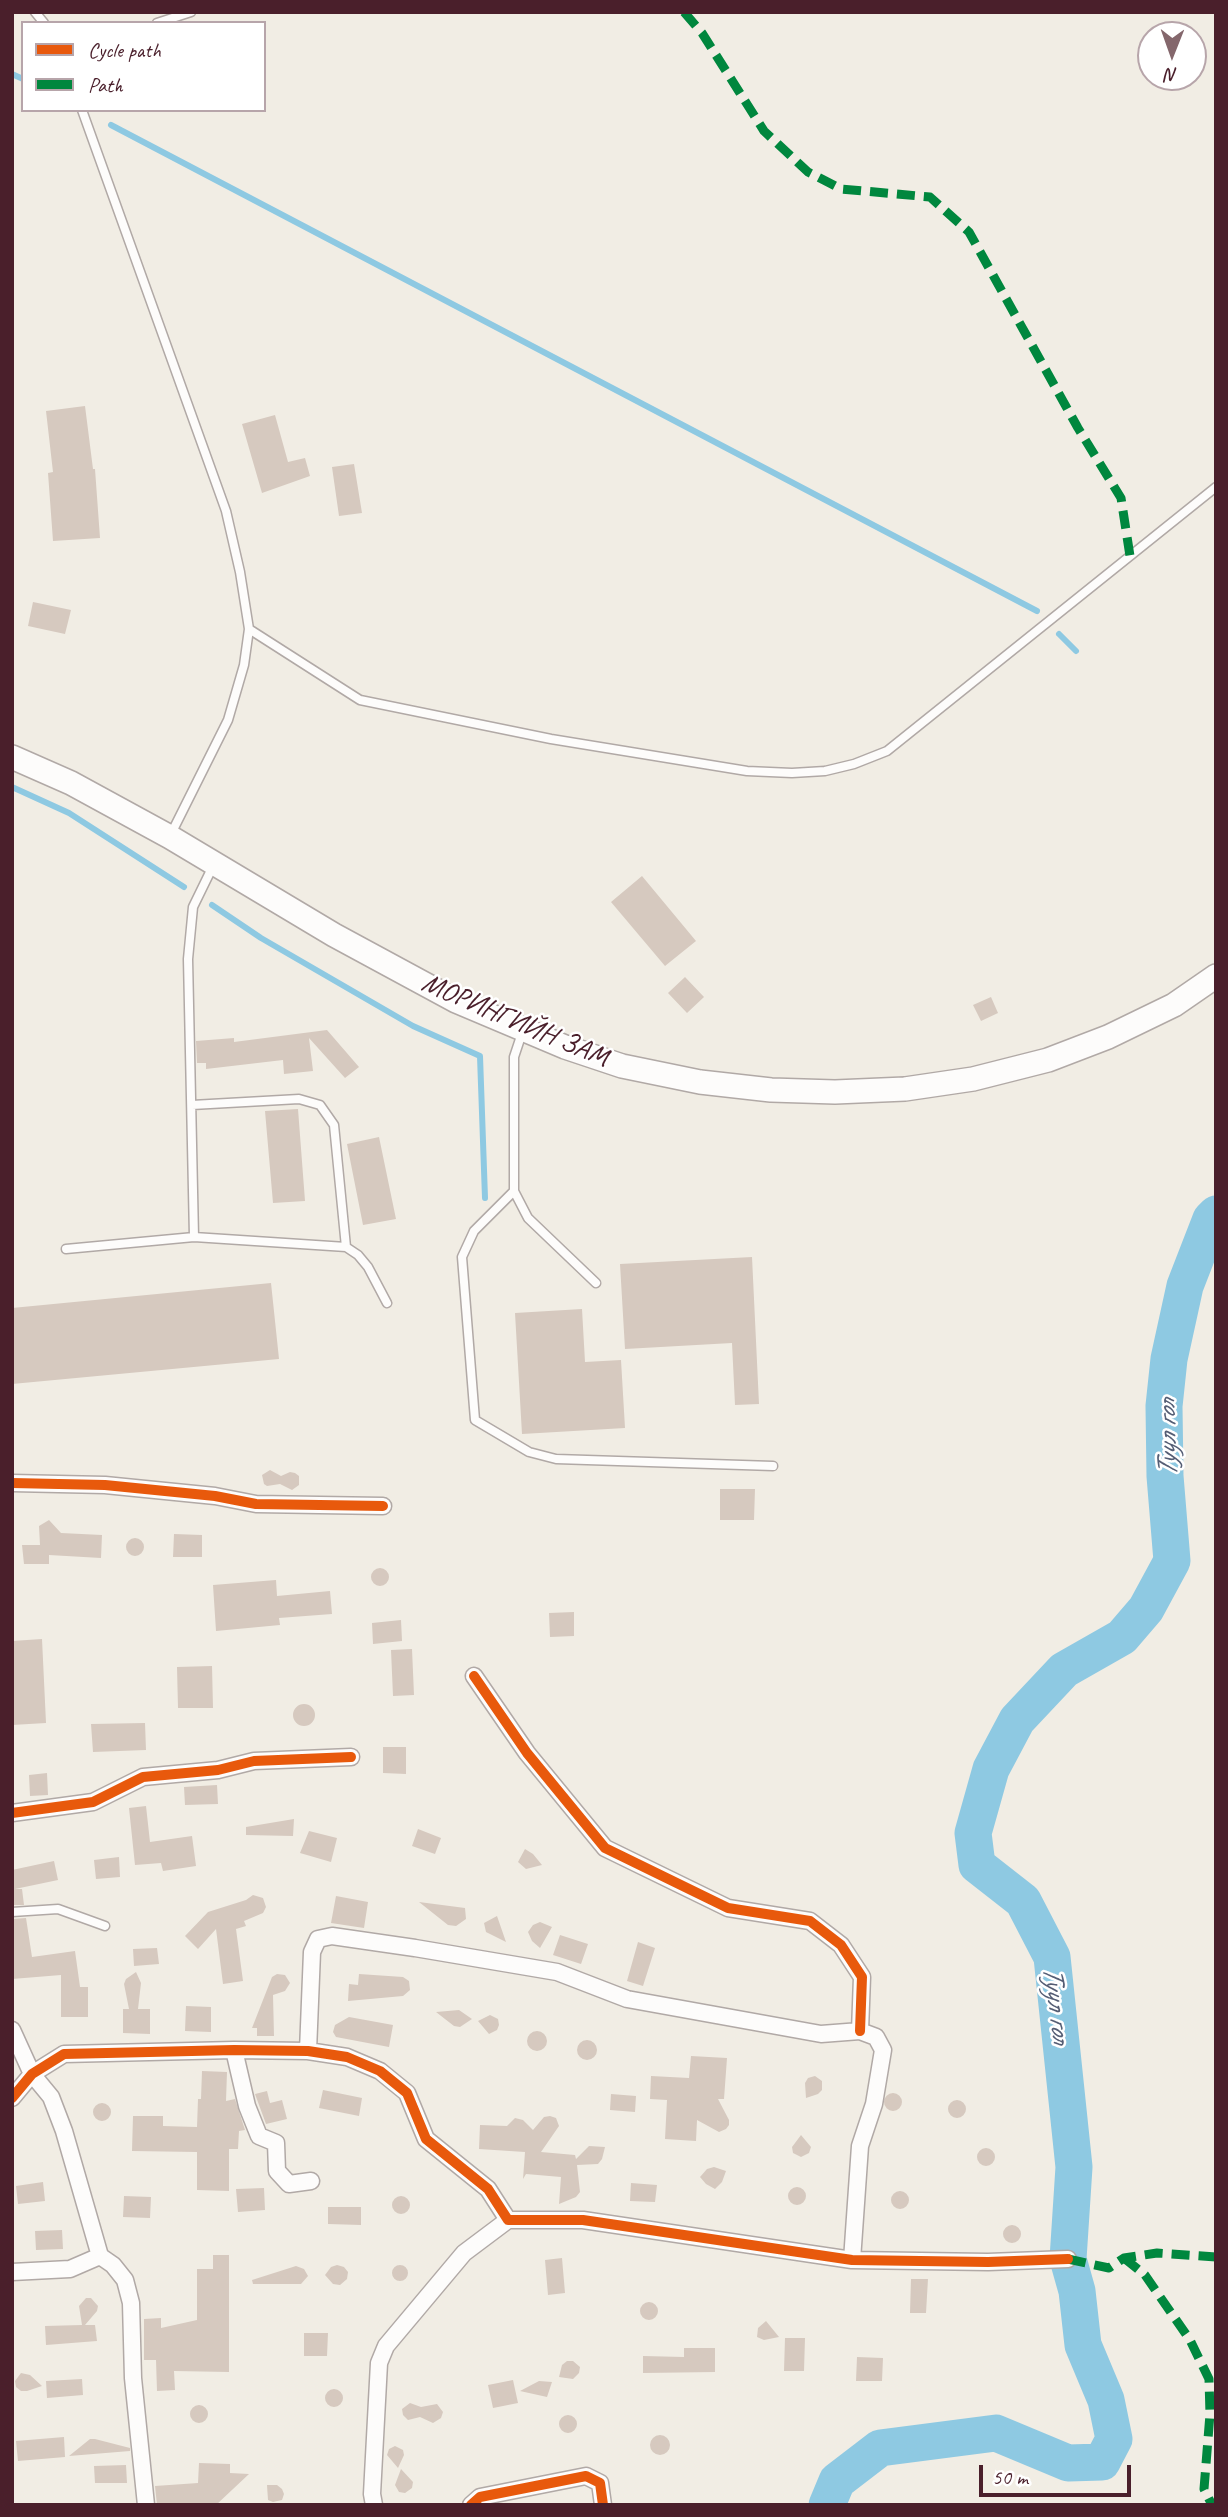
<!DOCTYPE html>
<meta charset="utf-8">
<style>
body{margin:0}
#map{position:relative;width:1228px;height:2517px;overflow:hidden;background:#f1ede4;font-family:Caveat,sans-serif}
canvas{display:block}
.frame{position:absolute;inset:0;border:14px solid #4a1f2b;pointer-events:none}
.legend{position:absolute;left:21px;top:21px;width:245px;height:91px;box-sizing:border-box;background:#fff;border:2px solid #b7a5aa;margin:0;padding:9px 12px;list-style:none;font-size:21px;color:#4a1f2b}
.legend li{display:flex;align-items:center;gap:14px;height:35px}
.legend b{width:35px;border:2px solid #b7a5aa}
.north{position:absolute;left:1137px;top:21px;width:70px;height:70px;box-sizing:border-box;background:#fff;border:2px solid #b7a5aa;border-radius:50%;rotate:181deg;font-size:19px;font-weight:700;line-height:28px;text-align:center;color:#4a1f2b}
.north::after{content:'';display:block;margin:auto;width:24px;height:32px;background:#84676c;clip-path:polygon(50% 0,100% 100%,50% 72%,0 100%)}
.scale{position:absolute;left:979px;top:2465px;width:152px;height:32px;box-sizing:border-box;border:4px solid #4a1f2b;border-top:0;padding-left:9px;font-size:21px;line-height:24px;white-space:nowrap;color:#4a1f2b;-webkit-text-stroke:5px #fff;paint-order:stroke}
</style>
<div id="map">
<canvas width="1228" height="2517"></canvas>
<div class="frame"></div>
<ul class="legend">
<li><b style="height:9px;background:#e8590c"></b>Cycle path</li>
<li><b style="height:9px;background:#00873e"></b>Path</li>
</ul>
<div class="north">N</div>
<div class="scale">50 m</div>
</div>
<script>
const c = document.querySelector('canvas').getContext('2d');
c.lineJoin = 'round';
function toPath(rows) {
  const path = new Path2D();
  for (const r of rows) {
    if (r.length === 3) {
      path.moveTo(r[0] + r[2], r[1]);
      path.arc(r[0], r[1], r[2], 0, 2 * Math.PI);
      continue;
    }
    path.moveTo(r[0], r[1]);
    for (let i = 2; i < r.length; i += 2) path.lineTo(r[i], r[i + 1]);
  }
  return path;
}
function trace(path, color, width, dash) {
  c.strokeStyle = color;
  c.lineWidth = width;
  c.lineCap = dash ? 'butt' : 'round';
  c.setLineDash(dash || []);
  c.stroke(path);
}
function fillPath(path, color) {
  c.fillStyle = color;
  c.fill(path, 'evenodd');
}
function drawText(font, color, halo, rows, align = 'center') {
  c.font = font + ' Caveat,sans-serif';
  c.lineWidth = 5;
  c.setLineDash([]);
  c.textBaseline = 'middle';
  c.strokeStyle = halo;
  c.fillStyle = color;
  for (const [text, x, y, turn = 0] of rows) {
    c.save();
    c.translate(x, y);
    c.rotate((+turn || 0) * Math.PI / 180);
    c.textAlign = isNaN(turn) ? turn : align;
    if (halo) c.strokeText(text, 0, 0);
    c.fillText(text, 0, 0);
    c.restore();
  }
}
const stream = toPath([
 [12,74,23,79],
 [111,125,1037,611],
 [1059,634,1076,651],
 [12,787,69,813,184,887],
 [212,905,261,938,413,1026,480,1056,485,1198]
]);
const river = toPath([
 [827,2505,837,2481,880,2448,996,2433,1068,2463,1102,2462,1114,2439,1106,2400,1083,2345,1077,2291,1068,2259,1074,2167,1052,1957,1023,1901,977,1865,973,1833,991,1769,1017,1720,1064,1670,1122,1637,1146,1609,1172,1561,1165,1476,1164,1406,1169,1359,1185,1286,1211,1219,1216,1214]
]);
const building = toPath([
 [85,406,93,469,95,469,100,538,53,541,48,473,53,472,46,411],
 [275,415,288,462,305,458,310,476,262,493,242,424],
 [354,464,362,513,339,516,332,467],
 [33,602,71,610,65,634,28,626],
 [642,876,696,941,665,966,611,902],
 [685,977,704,997,687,1013,668,993],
 [991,997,998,1013,981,1021,973,1005],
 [327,1030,359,1067,345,1078,309,1038,313,1071,284,1074,283,1060,206,1069,206,1063,197,1063,196,1041,234,1038,234,1042],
 [298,1109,305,1201,273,1203,265,1111],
 [379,1137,396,1219,363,1225,347,1144],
 [752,1257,759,1404,735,1405,732,1343,625,1349,620,1264],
 [271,1283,279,1359,12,1384,12,1308],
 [582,1309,585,1362,621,1360,625,1428,522,1434,515,1313],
 [270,1470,281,1476,290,1472,295,1473,299,1476,299,1485,292,1490,280,1484,267,1486,264,1484,262,1475],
 [720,1489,755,1489,754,1520,720,1520],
 [49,1520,61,1533,102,1535,101,1558,49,1555,49,1564,24,1564,22,1545,40,1545,39,1526],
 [174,1534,202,1535,202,1557,173,1557],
 [135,1547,9],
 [380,1577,9],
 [276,1580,277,1596,330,1591,332,1614,279,1618,280,1625,216,1631,213,1585],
 [574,1612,574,1636,550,1637,549,1613],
 [401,1620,402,1641,373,1644,372,1623],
 [42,1639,46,1723,12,1725,12,1641],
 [412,1649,414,1695,393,1696,391,1650],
 [212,1666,213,1708,178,1708,177,1667],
 [304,1715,11],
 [145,1723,146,1750,93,1752,91,1724],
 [383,1747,406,1747,406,1774,383,1773],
 [47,1773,48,1795,30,1796,29,1775],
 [217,1785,218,1804,185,1805,184,1787],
 [146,1806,150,1842,192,1836,196,1866,163,1871,161,1863,135,1865,129,1808],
 [294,1819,293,1836,246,1835,246,1827],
 [418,1829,441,1838,435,1854,412,1846],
 [309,1831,337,1838,331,1862,300,1853],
 [525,1849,533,1854,542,1865,526,1869,518,1862],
 [119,1857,120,1877,96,1879,94,1860],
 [54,1861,58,1880,15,1889,22,1889,24,1905,12,1905,12,1870],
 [253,1895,263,1898,266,1907,263,1913,244,1921,246,1926,236,1929,243,1981,223,1984,216,1929,198,1949,185,1936,208,1912,246,1900],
 [336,1896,368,1902,364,1928,331,1923],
 [419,1902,465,1908,466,1919,456,1926,448,1925],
 [497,1916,506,1942,486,1932,484,1923],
 [26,1918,32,1957,75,1951,80,1987,88,1987,88,2017,61,2017,61,1975,12,1979,12,1919],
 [540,1922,552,1927,540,1948,532,1941,528,1932,533,1925],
 [560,1935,588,1944,581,1964,553,1955],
 [638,1942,655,1948,643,1986,627,1981],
 [157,1948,159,1964,134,1966,133,1949],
 [136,1972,141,1983,138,2009,150,2009,150,2034,123,2033,123,2009,129,2009,124,1984,126,1979],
 [277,1974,285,1975,290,1983,285,1991,273,1995,274,2036,257,2036,257,2028,252,2028,272,1977],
 [359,1974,403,1977,409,1981,410,1990,403,1996,348,2001,349,1984,358,1985],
 [186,2006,211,2007,211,2032,185,2031],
 [459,2010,472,2019,460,2027,454,2026,436,2012],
 [490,2015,498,2019,499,2025,497,2030,489,2034,478,2021],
 [349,2017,393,2025,389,2047,336,2037,333,2032,335,2025],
 [537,2041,10],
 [587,2050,10],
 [691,2056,727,2058,724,2099,718,2099,729,2120,729,2125,726,2129,719,2132,697,2120,696,2141,665,2139,667,2100,650,2099,651,2076,689,2078],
 [202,2071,227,2072,226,2101,235,2099,245,2130,239,2131,238,2149,229,2149,229,2191,197,2190,197,2152,132,2151,133,2116,163,2116,163,2126,197,2127,198,2099,201,2099],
 [815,2076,822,2081,822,2090,818,2094,806,2098,805,2083,808,2078],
 [323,2090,362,2098,359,2116,319,2108],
 [267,2091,270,2103,282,2100,287,2119,266,2124,255,2094],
 [893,2102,9],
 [611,2094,636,2096,635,2112,610,2110],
 [957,2109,9],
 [102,2112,9],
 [550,2116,556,2118,559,2126,541,2152,575,2155,576,2159,589,2146,605,2147,602,2159,598,2164,577,2165,580,2192,576,2197,559,2204,561,2177,526,2174,523,2179,525,2152,479,2149,480,2125,507,2126,515,2118,523,2120,533,2130,544,2117],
 [801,2135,811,2147,809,2153,801,2157,793,2153,792,2147],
 [986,2157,9],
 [714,2167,726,2171,722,2182,715,2189,706,2184,700,2177,707,2169],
 [43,2182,45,2201,18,2204,16,2186],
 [631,2183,657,2185,655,2202,630,2201],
 [797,2196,9],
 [264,2188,265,2210,238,2212,236,2189],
 [900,2200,9],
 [124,2196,151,2197,150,2218,123,2217],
 [401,2205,9],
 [328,2207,361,2207,361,2225,328,2224],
 [1012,2234,9],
 [62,2230,63,2249,36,2250,35,2231],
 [213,2255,229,2255,229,2372,174,2371,175,2390,157,2391,156,2360,144,2360,144,2319,161,2318,161,2328,197,2320,197,2269,213,2269],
 [562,2258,565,2293,548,2295,545,2260],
 [400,2273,8],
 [337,2265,344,2267,348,2272,347,2279,340,2285,333,2284,325,2275,331,2267],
 [296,2266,304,2269,308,2276,301,2284,253,2284,252,2280],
 [911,2279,928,2279,926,2313,910,2313],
 [86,2298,91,2298,98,2306,97,2311,85,2325,95,2325,97,2341,46,2345,45,2326,82,2325,79,2306],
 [649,2311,9],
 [766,2321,779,2337,764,2340,757,2337,758,2328],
 [304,2333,328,2333,327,2356,304,2356],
 [785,2338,805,2338,804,2371,784,2371],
 [684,2348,715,2348,715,2372,643,2373,643,2356,684,2357],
 [857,2357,883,2358,882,2381,856,2381],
 [567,2361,573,2361,580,2367,579,2373,573,2379,559,2377,562,2365],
 [21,2373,30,2375,42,2386,27,2391,21,2391,16,2387,15,2381],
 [82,2379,83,2395,47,2398,46,2381],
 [513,2380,518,2403,493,2408,488,2385],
 [539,2381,552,2382,547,2397,520,2391],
 [334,2398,9],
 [410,2403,421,2407,437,2404,443,2412,441,2418,433,2423,420,2417,408,2420,403,2415,402,2409],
 [199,2414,9],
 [568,2424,9],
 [660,2445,10],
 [64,2437,65,2457,18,2461,16,2441],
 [90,2439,95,2439,130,2448,130,2451,69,2456],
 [395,2446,403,2450,404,2455,398,2468,387,2455,389,2449],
 [199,2463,230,2464,230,2473,249,2474,216,2505,157,2505,155,2486,198,2483],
 [126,2465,127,2483,95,2483,94,2466],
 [401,2469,413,2482,412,2488,405,2493,399,2492,395,2485],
 [267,2485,277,2485,282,2489,284,2494,282,2500,273,2502,268,2500]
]);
const service = toPath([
 [35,12,44,23],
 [157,23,191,12],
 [82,110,226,511,240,572,249,629,244,665,228,720,171,834],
 [249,629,360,700,551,739,747,771,792,773,825,771,854,764,887,751,1216,487],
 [213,866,193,907,188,959,194,1237,346,1247,358,1255,368,1267,387,1303],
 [522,1033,514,1057,514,1191,528,1218,596,1283],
 [192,1105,299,1099,320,1105,334,1125,346,1247],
 [514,1191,474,1231,462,1257,475,1420,529,1452,556,1459,773,1466],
 [66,1249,194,1237],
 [12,1912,58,1909,105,1926]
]);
const minor = toPath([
 [12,1483,105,1485,215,1496,256,1504,383,1506],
 [474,1676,527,1753,605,1848,728,1908,810,1921,841,1945,862,1977,860,2031],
 [12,1813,93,1802,143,1777,218,1770,254,1761,351,1757],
 [12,2030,32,2074,51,2097,64,2131,100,2256,113,2265,125,2280,131,2303,133,2378,146,2505],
 [234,2050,247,2106,259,2136,276,2143,277,2171,289,2184,311,2181],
 [308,2051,312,1952,318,1939,332,1936,415,1948,557,1972,627,1999,821,2034,860,2031,876,2037,883,2050,874,2104,860,2146,852,2260],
 [12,2098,32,2074,64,2054,234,2050,308,2051,347,2057,380,2071,407,2093,426,2139,488,2189,508,2220,583,2220,852,2260,988,2262,1068,2259],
 [12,2272,70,2269,100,2256],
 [374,2505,372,2494,379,2363,386,2346,464,2253,508,2220],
 [471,2505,480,2497,586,2476,600,2483,603,2505]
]);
const secondary = toPath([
 [12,757,71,783,170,837,334,935,456,1001,565,1047,622,1066,700,1082,771,1090,835,1092,905,1089,973,1079,1048,1060,1108,1037,1174,1005,1216,976]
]);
const quiet = toPath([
 [684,12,702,33,764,131,808,172,841,189,930,197,969,232,1078,428,1121,498,1130,556],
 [1124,2258,1145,2275,1156,2291,1190,2340,1209,2379,1210,2414,1204,2489,1212,2505],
 [1068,2259,1109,2268,1124,2258,1157,2253,1216,2257]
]);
const cycleway = toPath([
 [12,1483,105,1485,215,1496,256,1504,383,1506],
 [474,1676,527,1753,605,1848,728,1908,810,1921,841,1945,862,1977,860,2031],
 [12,1813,93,1802,143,1777,218,1770,254,1761,351,1757],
 [12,2098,32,2074,64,2054,234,2050,308,2051,347,2057,380,2071,407,2093,426,2139,488,2189,508,2220,583,2220,852,2260,988,2262,1068,2259],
 [471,2505,480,2497,586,2476,600,2483,603,2505]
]);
const streetNames = [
 ["МОРИНГИЙН ЗАМ",515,1021,23]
];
const waterNames = [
 ["Туул гол",1168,1439,-91],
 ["Туул гол",1056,2004,83]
];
trace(stream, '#8ec9e2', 6);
trace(river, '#8ec9e2', 37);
fillPath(building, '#d6c9bf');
trace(service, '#b1a9a6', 11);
trace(minor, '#b1a9a6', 19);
trace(secondary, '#b1a9a6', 26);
trace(service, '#fdfcfb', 8);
trace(minor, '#fdfcfb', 16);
trace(secondary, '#fdfcfb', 23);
trace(quiet, '#00873e', 9, [18, 9]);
trace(cycleway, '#e8590c', 10);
drawText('28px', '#4a1f2b', '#fff', streetNames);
drawText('italic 30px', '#545d74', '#fff', waterNames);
</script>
